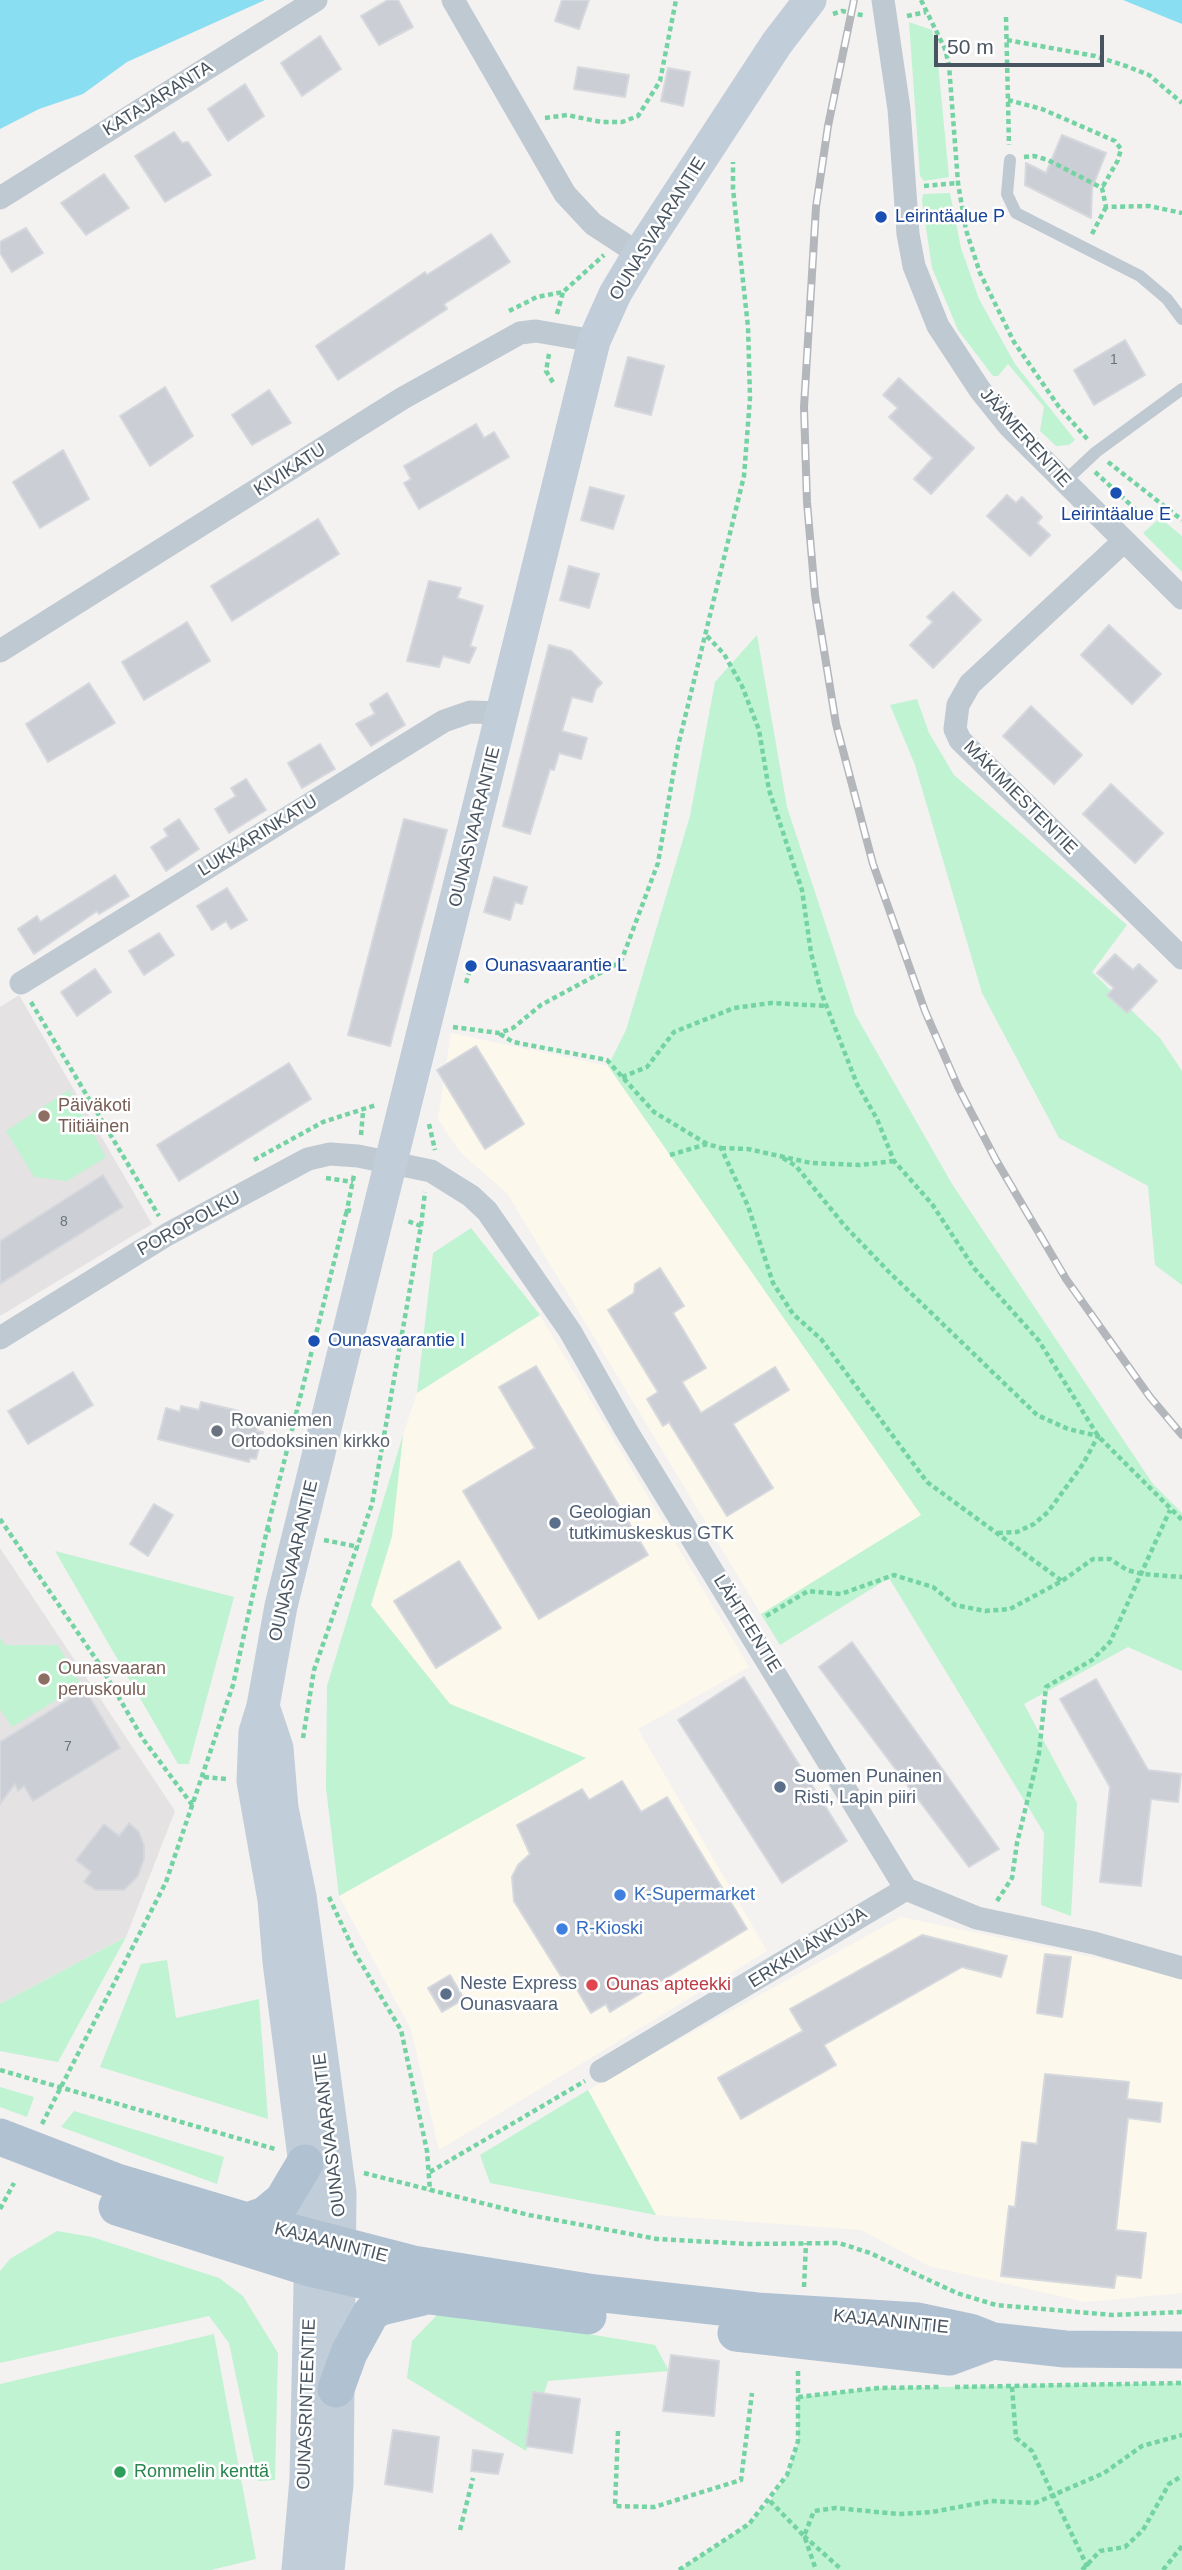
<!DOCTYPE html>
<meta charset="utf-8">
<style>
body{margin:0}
#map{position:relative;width:1182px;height:2570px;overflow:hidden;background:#f4f1f1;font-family:Arial,sans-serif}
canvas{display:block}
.scale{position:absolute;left:934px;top:35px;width:170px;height:32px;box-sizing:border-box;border:4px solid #485560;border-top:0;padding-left:9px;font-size:21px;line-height:24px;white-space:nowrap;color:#485560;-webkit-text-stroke:5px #fff;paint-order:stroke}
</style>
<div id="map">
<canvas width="1182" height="2570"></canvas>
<div class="scale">50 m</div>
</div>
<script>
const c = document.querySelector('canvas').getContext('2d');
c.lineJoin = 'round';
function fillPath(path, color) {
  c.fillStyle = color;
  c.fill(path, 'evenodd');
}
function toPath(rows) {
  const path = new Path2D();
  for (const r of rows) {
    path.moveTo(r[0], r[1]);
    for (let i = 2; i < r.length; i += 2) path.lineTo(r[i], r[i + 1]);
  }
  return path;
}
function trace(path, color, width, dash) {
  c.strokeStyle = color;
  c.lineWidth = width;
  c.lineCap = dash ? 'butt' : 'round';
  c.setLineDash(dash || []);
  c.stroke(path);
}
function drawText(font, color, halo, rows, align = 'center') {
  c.font = font + ' Arial,sans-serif';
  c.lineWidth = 5;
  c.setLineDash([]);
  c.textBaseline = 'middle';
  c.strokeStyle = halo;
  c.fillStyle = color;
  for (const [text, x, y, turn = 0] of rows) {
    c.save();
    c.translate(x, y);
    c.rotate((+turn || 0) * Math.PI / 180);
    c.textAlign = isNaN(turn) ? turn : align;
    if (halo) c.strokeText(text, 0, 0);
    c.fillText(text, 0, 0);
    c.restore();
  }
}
const commercial = toPath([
 [451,1033,608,1066,921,1515,761,1614,507,1193,460,1152,438,1119],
 [540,1315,749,1667,638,1729,767,1951,439,2150,411,2029,339,1896,585,1758,450,1704,370,1605,392,1536,403,1435,417,1393],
 [901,1917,1182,1976,1182,2293,1085,2302,929,2266,861,2230,656,2215,588,2090]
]);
const education = toPath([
 [19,995,152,1224,0,1316,0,1007],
 [0,1548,175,1811,126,1937,0,2004]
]);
const green = toPath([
 [909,22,932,30,937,53,949,177,924,181,920,176],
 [950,193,961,248,979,299,1015,364,1075,440,1069,445,1056,446,1040,431,1044,407,1008,364,998,376,993,376,958,330,932,268,922,201,923,194],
 [1160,518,1182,536,1182,572,1143,533],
 [757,635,787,807,855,1014,952,1184,1153,1484,1182,1513,1182,1671,1128,1647,1024,1704,1077,1803,1071,1916,1041,1905,1044,1833,889,1578,780,1645,761,1614,921,1515,608,1066,626,1030,690,816,715,682],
 [917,699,929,733,954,775,1127,925,1092,972,1160,1038,1182,1071,1182,1285,1155,1265,1148,1186,1059,1138,982,993,915,765,890,705],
 [69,1090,106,1157,67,1181,34,1177,6,1131],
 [471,1228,540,1315,417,1393,433,1253],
 [403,1435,392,1536,371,1605,450,1704,586,1758,339,1896,326,1788,327,1686],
 [55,1551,234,1597,189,1764,178,1764],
 [0,1638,5,1645,58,1645,81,1685,12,1727,0,1709],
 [126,1937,58,2062,0,2051,0,2004],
 [167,1960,176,2018,259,1999,268,2119,100,2067,141,1964],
 [0,2087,34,2097,27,2117,0,2107],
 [588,2090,656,2215,490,2183,480,2155],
 [74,2111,224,2157,217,2184,61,2127],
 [57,2231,92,2237,219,2278,243,2296,278,2353,275,2480,258,2481,229,2343,209,2316,0,2363,0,2271,10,2259],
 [442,2310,655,2345,669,2371,548,2381,526,2451,407,2378,412,2341],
 [214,2334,256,2559,211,2570,0,2570,0,2384],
 [1182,2383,1182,2570,679,2570,749,2524,770,2501,787,2475,798,2442,798,2397,878,2388]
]);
const water = toPath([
 [0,0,265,0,127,62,83,94,39,109,0,129],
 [1123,0,1182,0,1182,24]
]);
const building = toPath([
 [388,0,398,0,413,27,379,45,361,16,388,0],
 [562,0,589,0,579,29,555,21,562,0],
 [320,36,341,69,302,96,281,63,320,36],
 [578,67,629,75,625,97,574,89,578,67],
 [668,68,690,72,683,106,661,101,668,68],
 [245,84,264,116,228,141,208,109,245,84],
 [174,132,182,143,188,142,211,175,165,202,135,156,174,132],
 [1062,135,1106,153,1092,188,1091,218,1025,185,1026,163,1046,173,1062,135],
 [104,174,129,208,86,235,61,203,104,174],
 [26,228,43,253,12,272,0,253,0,242,26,228],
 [491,234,510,262,444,304,447,309,338,380,316,346,425,272,427,275,491,234],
 [1125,340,1145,375,1094,405,1074,370,1125,340],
 [628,357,664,366,651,415,615,406,628,357],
 [899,378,974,448,931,494,914,479,933,458,889,417,898,408,883,395,899,378],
 [165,387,193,436,150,466,120,416,165,387],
 [269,390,291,423,252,445,232,415,269,390],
 [476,424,484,438,494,432,509,457,419,509,404,483,411,479,404,466,476,424],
 [63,450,89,499,40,528,13,482,63,450],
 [590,487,624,496,613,529,581,520,590,487],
 [1007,495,1016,503,1022,497,1042,517,1037,523,1050,535,1030,556,987,516,1007,495],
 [318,519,339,554,232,621,211,586,318,519],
 [569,566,599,574,589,608,560,600,569,566],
 [429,581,461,588,457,598,483,606,470,646,476,648,469,663,443,656,439,667,407,661,429,581],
 [953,592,981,620,933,668,910,645,933,622,927,617,953,592],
 [187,622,210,661,144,700,122,662,187,622],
 [1109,625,1161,674,1132,704,1081,655,1109,625],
 [549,645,571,651,602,683,596,689,592,702,572,697,562,731,587,738,581,759,559,753,554,770,550,769,530,834,503,826,549,645],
 [89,683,115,723,48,762,26,724,89,683],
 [387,693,405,725,371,746,356,724,375,714,370,704,387,693],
 [1031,706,1082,755,1054,784,1003,736,1031,706],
 [320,744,335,769,302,788,288,763,320,744],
 [246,779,266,810,229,833,215,809,236,796,231,788,246,779],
 [1111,784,1163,833,1135,863,1083,814,1111,784],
 [179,819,199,849,166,871,151,847,168,836,164,829,179,819],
 [404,819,447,830,390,1046,348,1035,404,819],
 [115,875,129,896,99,914,97,911,34,954,18,929,37,916,40,922,115,875],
 [494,877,527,887,522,904,515,902,510,920,484,912,494,877],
 [227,888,247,920,231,929,226,921,212,930,197,906,227,888],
 [159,933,174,955,144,975,129,951,159,933],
 [1115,954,1133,970,1139,964,1157,981,1127,1013,1107,995,1114,988,1097,973,1115,954],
 [95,969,111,992,77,1016,61,992,95,969],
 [476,1046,524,1124,485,1149,437,1070,476,1046],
 [289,1063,311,1099,179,1181,157,1145,289,1063],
 [103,1175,123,1207,0,1284,0,1241,103,1175],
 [660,1268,684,1306,673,1313,706,1368,682,1382,701,1413,775,1367,789,1390,733,1424,773,1488,727,1516,669,1422,663,1426,647,1399,658,1392,608,1310,634,1293,635,1284,660,1268],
 [536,1366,648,1555,539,1619,463,1491,535,1448,499,1387,536,1366],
 [73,1372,93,1405,28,1444,8,1411,73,1372],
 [201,1402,239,1411,237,1421,258,1427,257,1431,263,1432,256,1459,250,1458,249,1462,158,1439,166,1408,180,1412,181,1406,199,1410,201,1402],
 [154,1504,173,1515,148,1556,130,1544,154,1504],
 [459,1561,501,1628,436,1668,394,1601,459,1561],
 [852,1642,999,1849,969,1867,819,1667,852,1642],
 [744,1677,847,1841,782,1883,678,1720,744,1677],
 [1096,1679,1148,1770,1181,1774,1178,1802,1151,1799,1141,1886,1100,1882,1110,1787,1060,1699,1096,1679],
 [85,1689,120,1748,33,1801,24,1786,18,1791,15,1784,0,1804,0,1742,85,1689],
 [622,1781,641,1812,667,1797,747,1929,610,2012,606,2004,591,2013,575,1986,569,1989,514,1901,512,1877,518,1865,530,1854,517,1825,582,1789,589,1800,622,1781],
 [129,1823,139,1832,144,1845,144,1859,138,1876,124,1890,96,1890,84,1882,91,1872,76,1860,104,1824,119,1836,129,1823],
 [922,1935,1007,1956,1001,1977,962,1967,824,2045,836,2065,741,2119,718,2078,803,2031,790,2009,922,1935],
 [1045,1954,1071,1957,1062,2017,1037,2013,1045,1954],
 [450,1975,464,1999,442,2012,428,1988,450,1975],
 [1045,2074,1129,2082,1127,2099,1162,2103,1160,2122,1128,2118,1116,2230,1146,2233,1141,2278,1116,2275,1114,2288,1001,2276,1009,2206,1015,2207,1022,2142,1037,2144,1045,2074],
 [671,2355,719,2361,714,2416,663,2411,671,2355],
 [533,2392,580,2399,572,2453,526,2446,533,2392],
 [393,2430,439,2437,432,2492,385,2484,393,2430],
 [473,2450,503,2454,498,2474,471,2471,473,2450]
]);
const path = toPath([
 [921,0,945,49,949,65,958,183,966,230,980,273,1014,342,1059,407,1088,440],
 [833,14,842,11,866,16],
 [907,16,926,12],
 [1006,17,1009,145],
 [1007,40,1095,56,1126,66,1149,75,1182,103],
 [1008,100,1042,109,1115,141,1121,149,1118,160,1102,188],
 [545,118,567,115,601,122,622,122,638,116,660,81,676,0],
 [1024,157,1034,156,1048,160,1102,188,1106,207,1149,206,1182,213],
 [924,186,958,183],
 [1092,234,1106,207],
 [509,311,537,297,563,292,604,255],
 [557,314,563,292],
 [549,354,546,371,554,384],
 [1108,462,1182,520],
 [1095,472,1146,519],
 [707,636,724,654,742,686,759,730,769,790,802,890,811,953,821,992,857,1084,877,1119,894,1161,932,1204,974,1268,1039,1341,1098,1436,1182,1520],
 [466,983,471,966],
 [31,1002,159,1216],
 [453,1027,499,1033,513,1028,541,1005,615,965,622,959,658,863,678,746,744,476,750,398,748,327,733,189,733,162],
 [500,1034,513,1042,607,1060,654,1112,707,1144],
 [622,1077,647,1067,674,1032,734,1008,771,1003,827,1006],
 [429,1124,435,1150],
 [361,1135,363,1112],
 [721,1148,748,1149,811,1163,860,1165,894,1161],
 [670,1155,707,1144,721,1148,748,1206,773,1283,793,1314,821,1339,927,1482,1062,1581],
 [783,1158,796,1166,844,1225,889,1272,1037,1415,1068,1429,1098,1436,1083,1464,1048,1512,1034,1524,1017,1532,996,1533],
 [254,1160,323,1122,376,1105],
 [326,1178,353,1182],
 [351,1211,347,1210,354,1175],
 [421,1226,425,1192],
 [0,1519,100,1665,143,1739,193,1806],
 [267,1530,347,1210],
 [324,1540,359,1547],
 [766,1616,808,1591,841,1594,894,1575,933,1587,955,1605,985,1611,1010,1609,1062,1581,1093,1559,1110,1559,1127,1570,1142,1574,1182,1577],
 [303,1738,314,1670,372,1504,421,1226,405,1220],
 [204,1777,226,1779],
 [329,1897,355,1953,401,2030,427,2151,430,2191],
 [997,1901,1012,1878,1017,1843,1039,1753,1046,1687,1092,1660,1110,1642,1170,1510],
 [0,2070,275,2149],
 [42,2124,166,1882,233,1685,267,1530,274,1531],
 [430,2172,585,2081],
 [364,2173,529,2215,657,2239,749,2244,839,2243,870,2253,957,2293,996,2305,1113,2315,1182,2312],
 [0,2209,14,2183],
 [804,2287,806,2243],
 [955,2387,1182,2383],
 [1012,2387,1016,2438,1032,2451,1089,2570],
 [798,2397,878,2388,940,2387],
 [618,2431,615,2506,654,2507,741,2480,752,2393],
 [770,2501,804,2536,814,2511,836,2508,898,2514,932,2512,991,2501,1035,2503,1104,2473,1142,2446,1182,2435],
 [460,2530,473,2478],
 [804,2536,842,2570],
 [805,2538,816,2570],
 [679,2570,749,2524,787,2475,798,2441,798,2368],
 [1082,2570,1100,2551,1125,2547,1143,2530,1169,2484,1182,2476],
 [1163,2570,1182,2546]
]);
const lane = toPath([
 [1010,160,1007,194,1016,213,1140,276,1167,299,1182,319],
 [1064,482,1096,452,1182,389]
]);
const street = toPath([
 [453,0,565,194,593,224,639,254],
 [883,0,899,109,908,234,914,266,938,326,980,390,1009,426,1182,598],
 [0,198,316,0],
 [1123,542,970,684,958,705,955,729,960,740,1182,958],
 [0,651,403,398,520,333,536,331,594,341],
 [21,983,444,721,470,712,504,713],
 [0,1338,168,1234,308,1159,330,1154,358,1156,431,1171,471,1196,487,1211,570,1331,626,1430,906,1889,977,1918,1094,1943,1182,1968],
 [601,2071,906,1889]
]);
const secondary = toPath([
 [263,1706,277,1748,282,1808,300,1896,340,2193,337,2484,328,2570],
 [298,2570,306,2479,311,2239,309,2196,279,1962,274,1900,253,1781,255,1732,263,1706,281,1606,594,341,615,294,639,254,777,43,810,0]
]);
const primary = toPath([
 [0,2137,117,2182,247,2221,413,2264,595,2293,757,2311,918,2321,970,2332,993,2341,1065,2349,1182,2350],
 [117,2207,310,2268,429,2296,588,2316],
 [247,2221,265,2215,283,2200,305,2163],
 [736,2333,950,2357,993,2341],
 [336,2389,349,2353,371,2313,381,2307,423,2297]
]);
const rail = toPath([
 [854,0,828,126,816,207,804,407,807,502,815,595,836,724,873,864,925,1011,958,1087,996,1160,1066,1279,1150,1397,1182,1435]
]);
const markers = [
 [881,217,7,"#1a4fb4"],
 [1116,493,7,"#1a4fb4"],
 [471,966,7,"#1a4fb4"],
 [44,1116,7,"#8d6e63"],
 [314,1341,7,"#1a4fb4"],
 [217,1431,7,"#6b7280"],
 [555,1523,7,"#5c6f8a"],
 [44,1679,7,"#8d6e63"],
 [780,1787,7,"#5c6f8a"],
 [620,1895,7,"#3f7fe0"],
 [562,1929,7,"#3f7fe0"],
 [592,1985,7,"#e0444e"],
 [446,1994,7,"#5c6f8a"],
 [120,2472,7,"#2e9e5b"]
];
const numberNames = [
 ["1",1114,360],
 ["8",64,1222],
 ["7",68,1747]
];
const streetNames = [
 ["KATAJARANTA",158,99,-32],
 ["OUNASVAARANTIE",658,229,-58],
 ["JÄÄMERENTIE",1025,438,48],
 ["KIVIKATU",290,470,-33],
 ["MÄKIMIESTENTIE",1020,798,45],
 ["OUNASVAARANTIE",475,827,-76],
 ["LUKKARINKATU",258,836,-32],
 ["POROPOLKU",189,1224,-29],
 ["OUNASVAARANTIE",294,1561,-77],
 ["LÄHTEENTIE",747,1624,58],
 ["ERKKILÄNKUJA",808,1948,-32],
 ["OUNASVAARANTIE",330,2135,-97],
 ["KAJAANINTIE",331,2243,14],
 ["KAJAANINTIE",891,2322,6],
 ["OUNASRINTEENTIE",307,2404,-88]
];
const transitNames = [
 ["Leirintäalue P",895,217],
 ["Leirintäalue E",1116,515,"center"],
 ["Ounasvaarantie L",485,966],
 ["Ounasvaarantie I",328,1341]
];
const educationNames = [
 ["Päiväkoti",58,1106],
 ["Tiitiäinen",58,1127],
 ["Ounasvaaran",58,1669],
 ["peruskoulu",58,1690]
];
const worshipNames = [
 ["Rovaniemen",231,1421],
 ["Ortodoksinen kirkko",231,1442]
];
const serviceNames = [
 ["Geologian",569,1513],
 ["tutkimuskeskus GTK",569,1534],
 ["Suomen Punainen",794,1777],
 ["Risti, Lapin piiri",794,1798],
 ["Neste Express",460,1984],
 ["Ounasvaara",460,2005]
];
const shopNames = [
 ["K-Supermarket",634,1895],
 ["R-Kioski",576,1929]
];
const healthNames = [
 ["Ounas apteekki",606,1985]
];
const leisureNames = [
 ["Rommelin kenttä",134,2472]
];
fillPath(commercial, '#fdf8ec');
fillPath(education, '#e5e2e3');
fillPath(green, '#bff3d2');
fillPath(water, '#89def2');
fillPath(building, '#cbced4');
trace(building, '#d5d8dd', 2);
trace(path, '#74d3a3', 4.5, [5, 3.5]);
trace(lane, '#bfc9d1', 12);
trace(street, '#bfc9d1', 23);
trace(secondary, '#c1cdd9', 33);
trace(primary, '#b0c1d1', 37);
trace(rail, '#b3b7bc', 8);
trace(rail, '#fff', 5, [16]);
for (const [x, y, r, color] of markers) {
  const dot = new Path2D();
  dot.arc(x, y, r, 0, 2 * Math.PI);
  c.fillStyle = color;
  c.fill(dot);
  trace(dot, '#fff', 2.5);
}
drawText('14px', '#69737d', null, numberNames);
drawText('18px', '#485560', '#fff', streetNames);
drawText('18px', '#164399', '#fff', transitNames, 'left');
drawText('18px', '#785e54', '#fff', educationNames, 'left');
drawText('18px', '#5b616d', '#fff', worshipNames, 'left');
drawText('18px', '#4e5e75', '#fff', serviceNames, 'left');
drawText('18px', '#366cbe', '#fff', shopNames, 'left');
drawText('18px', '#be3a42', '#fff', healthNames, 'left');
drawText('18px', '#27864d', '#fff', leisureNames, 'left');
</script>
